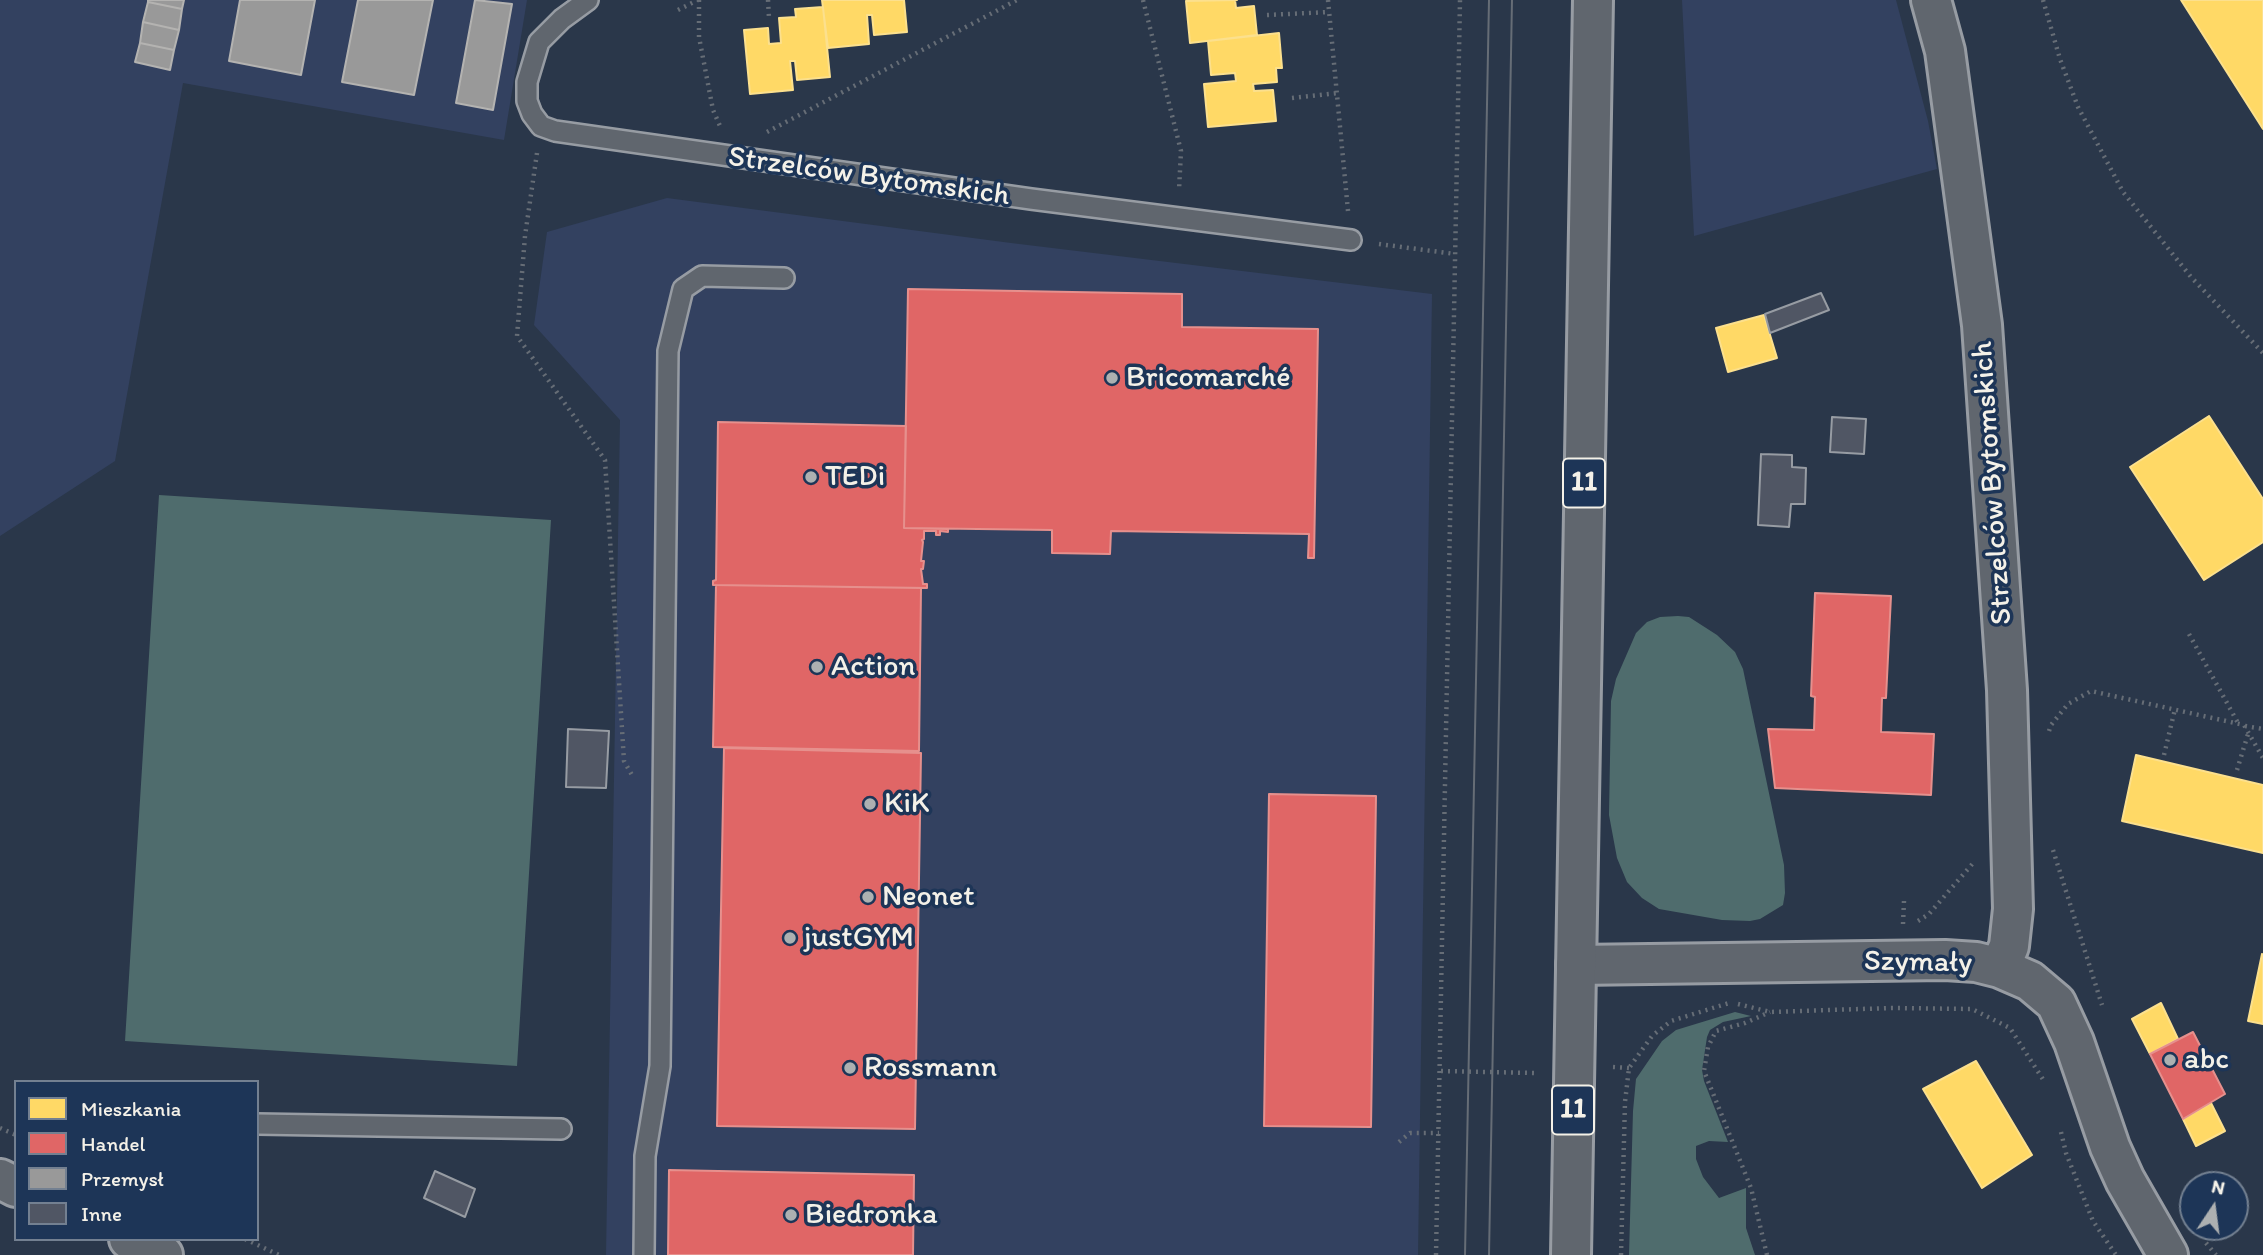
<!DOCTYPE html>
<meta charset="utf-8">
<style>
body{margin:0}
#map{position:relative;width:2263px;height:1255px;overflow:hidden;background:#2a374a;font-family:Itim,sans-serif}
canvas{display:block}
.legend{position:absolute;left:14px;top:1080px;width:245px;height:161px;box-sizing:border-box;background:#1d3557;border:2px solid #738091;margin:0;padding:9px 12px;list-style:none;font-size:21px;color:#f4f1e8}
.legend li{display:flex;align-items:center;gap:14px;height:35px}
.legend b{width:35px;border:2px solid #738091}
.north{position:absolute;left:2179px;top:1171px;width:70px;height:70px;box-sizing:border-box;background:#1d3557;border:2px solid #738091;border-radius:50%;rotate:13deg;font-size:19px;font-weight:700;line-height:28px;text-align:center;color:#f4f1e8}
.north::after{content:'';display:block;margin:auto;width:24px;height:32px;background:#adb0b1;clip-path:polygon(50% 0,100% 100%,50% 72%,0 100%)}
</style>
<div id="map">
<canvas width="2263" height="1255"></canvas>
<ul class="legend">
<li><b style="height:19px;background:#ffd966"></b>Mieszkania</li>
<li><b style="height:19px;background:#e06666"></b>Handel</li>
<li><b style="height:19px;background:#999"></b>Przemysł</li>
<li><b style="height:19px;background:#505664"></b>Inne</li>
</ul>
<div class="north">N</div>
</div>
<script>
const c = document.querySelector('canvas').getContext('2d');
c.lineJoin = 'round';
function fillPath(path, color) {
  c.fillStyle = color;
  c.fill(path, 'evenodd');
}
function toPath(rows) {
  const path = new Path2D();
  for (const r of rows) {
    path.moveTo(r[0], r[1]);
    for (let i = 2; i < r.length; i += 2) path.lineTo(r[i], r[i + 1]);
  }
  return path;
}
function trace(path, color, width, dash) {
  c.strokeStyle = color;
  c.lineWidth = width;
  c.lineCap = dash ? 'butt' : 'round';
  c.setLineDash(dash || []);
  c.stroke(path);
}
function drawText(font, color, halo, rows, align = 'center') {
  c.font = font + ' Itim,sans-serif';
  c.lineWidth = 7;
  c.setLineDash([]);
  c.textBaseline = 'middle';
  c.strokeStyle = halo;
  c.fillStyle = color;
  for (const [text, x, y, turn = 0] of rows) {
    c.save();
    c.translate(x, y);
    c.rotate((+turn || 0) * Math.PI / 180);
    c.textAlign = isNaN(turn) ? turn : align;
    if (halo) c.strokeText(text, 0, 0);
    c.fillText(text, 0, 0);
    c.restore();
  }
}
const built = toPath([
 [0,0,527,0,504,140,183,83,115,461,0,536],
 [1682,0,1896,0,1928,121,1937,169,1694,236],
 [667,198,1011,243,1432,294,1418,1255,606,1255,620,420,534,325,547,232]
]);
const green = toPath([
 [159,495,551,520,517,1066,125,1041],
 [1678,616,1689,617,1717,635,1735,652,1743,669,1784,865,1785,893,1783,905,1760,919,1750,921,1722,920,1659,909,1642,898,1627,882,1617,858,1609,815,1611,701,1616,679,1636,633,1647,622,1660,617],
 [1735,1012,1751,1016,1723,1022,1710,1030,1707,1037,1702,1070,1704,1081,1728,1142,1709,1141,1696,1146,1696,1159,1703,1177,1719,1198,1746,1188,1746,1228,1755,1255,1629,1255,1633,1111,1636,1079,1662,1041,1676,1030]
]);
const homes = toPath([
 [822,0,904,0,907,32,874,35,872,15,867,15,869,44,828,48,822,0],
 [1235,0,1236,8,1254,6,1257,35,1190,43,1186,1,1237,0,1235,0],
 [2181,0,2263,0,2263,129,2181,0],
 [823,7,830,77,797,80,795,61,790,61,793,90,750,94,744,30,768,28,769,44,781,43,779,18,796,17,795,9,823,7],
 [1279,33,1282,68,1276,68,1277,82,1253,84,1254,91,1273,90,1276,121,1208,127,1204,84,1236,81,1235,73,1211,75,1208,41,1279,33],
 [1764,315,1777,358,1728,372,1716,328,1764,315],
 [2209,416,2263,499,2263,542,2204,580,2130,467,2209,416],
 [2136,755,2263,785,2263,853,2122,821,2136,755],
 [2262,954,2263,955,2263,1024,2248,1021,2262,954],
 [2161,1003,2178,1039,2150,1054,2132,1019,2161,1003],
 [1976,1061,2032,1155,1982,1188,1923,1089,1976,1061],
 [2211,1103,2225,1131,2196,1146,2183,1119,2211,1103]
]);
const shops = toPath([
 [908,289,1182,294,1182,327,1318,329,1314,558,1308,558,1309,534,1111,531,1110,554,1052,553,1052,530,904,528,908,289],
 [718,422,906,426,904,528,948,529,948,532,940,531,940,535,936,535,936,531,924,531,924,539,922,540,923,542,921,561,924,561,923,569,921,569,923,584,927,584,927,588,713,585,713,581,716,580,718,422],
 [716,585,921,588,919,751,713,747,716,585],
 [1815,593,1891,596,1886,698,1882,698,1881,732,1934,734,1931,795,1775,788,1768,729,1814,730,1815,697,1811,696,1815,593],
 [724,748,921,753,915,1129,717,1126,724,748],
 [1269,794,1376,796,1371,1127,1264,1126,1269,794],
 [2193,1032,2225,1094,2183,1119,2150,1054,2193,1032],
 [669,1170,914,1175,913,1255,668,1255,669,1170]
]);
const industry = toPath([
 [148,0,184,0,182,9,148,2,148,0],
 [240,0,315,0,301,75,229,61,240,0],
 [358,0,433,0,414,95,342,82,358,0],
 [475,0,512,4,493,110,456,103,475,0],
 [148,2,182,9,179,30,143,22,148,2],
 [143,22,179,30,174,50,140,43,143,22],
 [140,43,174,50,170,70,135,62,140,43]
]);
const building = toPath([
 [1821,293,1829,310,1770,333,1765,314,1821,293],
 [1832,417,1866,419,1864,454,1830,452,1832,417],
 [1761,454,1792,455,1792,467,1806,468,1805,504,1791,504,1789,527,1758,525,1761,454],
 [568,729,609,731,606,788,566,787,568,729],
 [435,1171,475,1189,465,1217,424,1198,435,1171]
]);
const path = toPath([
 [699,0,699,37,713,110,720,126],
 [768,0,769,18],
 [1143,0,1181,151,1179,190],
 [1328,0,1348,211],
 [2043,0,2060,59,2078,107,2123,192,2191,277,2263,353],
 [678,10,698,0],
 [1267,15,1329,12],
 [1292,98,1338,93],
 [767,132,1017,0],
 [537,153,525,236,517,336,605,460,624,761,633,777],
 [1379,244,1455,254],
 [2189,634,2238,723],
 [2245,726,2263,729],
 [2049,731,2051,725,2068,704,2091,691,2244,725,2263,758],
 [2164,755,2175,709],
 [2237,770,2248,734],
 [2053,850,2102,1005],
 [1918,921,1929,914,1974,862],
 [1903,924,1904,901],
 [1738,1004,1770,1012,1891,1008,1972,1009,2010,1028,2044,1081],
 [1613,1067,1629,1068],
 [1441,1071,1535,1073],
 [0,1128,16,1135],
 [2061,1132,2066,1153,2093,1221,2116,1255],
 [1399,1142,1410,1133,1439,1133],
 [245,1239,279,1255],
 [2206,1243,2216,1255],
 [1436,1255,1460,0],
 [1621,1255,1625,1102,1629,1068,1652,1036,1671,1021,1729,1003],
 [1767,1255,1751,1188,1704,1071,1708,1047,1716,1031,1745,1023,1770,1012]
]);
const service = toPath([
 [588,0,562,19,539,42,527,82,527,101,532,114,541,126,555,131,1031,199,1351,240],
 [257,1124,561,1129],
 [644,1255,645,1156,660,1066,668,351,683,289,702,276,784,278]
]);
const minor = toPath([
 [1931,0,1945,51,1982,325,2007,690,2013,909,2009,946,2000,968],
 [1576,965,1945,960,1976,962,2000,968,2030,981,2056,1003,2074,1042,2110,1147,2125,1180,2168,1255],
 [0,1179,16,1187],
 [129,1239,163,1255]
]);
const trunk = toPath([
 [1571,1255,1593,0]
]);
const tram = toPath([
 [1465,1255,1489,0],
 [1489,1255,1512,0]
]);
const markers = [
 [1112,378,7,"#adb0b1"],
 [811,477,7,"#adb0b1"],
 [817,667,7,"#adb0b1"],
 [870,804,7,"#adb0b1"],
 [868,897,7,"#adb0b1"],
 [790,938,7,"#adb0b1"],
 [2170,1060,7,"#adb0b1"],
 [850,1068,7,"#adb0b1"],
 [791,1215,7,"#adb0b1"]
];
const shields = [
 [1584,483,42],
 [1573,1110,42]
];
const shieldNames = [
 ["11",1584,483],
 ["11",1573,1110]
];
const streetNames = [
 ["Strzelców Bytomskich",869,177,8],
 ["Strzelców Bytomskich",1993,483,-94],
 ["Szymały",1918,963,1]
];
const poiNames = [
 ["Bricomarché",1126,378],
 ["TEDi",825,477],
 ["Action",831,667],
 ["KiK",884,804],
 ["Neonet",882,897],
 ["justGYM",804,938],
 ["abc",2184,1060],
 ["Rossmann",864,1068],
 ["Biedronka",805,1215]
];
fillPath(built, '#334160');
fillPath(green, '#4f6c6d');
fillPath(homes, '#ffd966');
trace(homes, '#fce08d', 2);
fillPath(shops, '#e06666');
trace(shops, '#e6908d', 2);
fillPath(industry, '#999');
trace(industry, '#b4b3b1', 2);
fillPath(building, '#505664');
trace(building, '#979ca3', 2);
trace(service, '#979ca3', 24);
trace(minor, '#979ca3', 44);
trace(trunk, '#979ca3', 44);
trace(path, '#666d76', 4.5, [2, 5]);
trace(service, '#60666e', 19);
trace(minor, '#60666e', 38);
trace(trunk, '#60666e', 38);
trace(tram, '#666d76', 2);
for (const [x, y, r, color] of markers) {
  const dot = new Path2D();
  dot.arc(x, y, r, 0, 2 * Math.PI);
  c.fillStyle = color;
  c.fill(dot);
  trace(dot, '#1d3557', 2.5);
}
for (const [x, y, w] of shields) {
  const box = new Path2D();
  box.roundRect(x - w / 2, y - 24.5, w, 49, 5);
  c.fillStyle = '#1d3557';
  c.fill(box);
  trace(box, '#f4f1e8', 2);
}
drawText('bold 28px', '#f4f1e8', null, shieldNames);
drawText('30px', '#f4f1e8', '#1d3557', streetNames);
drawText('30px', '#f4f1e8', '#1d3557', poiNames, 'left');
</script>
